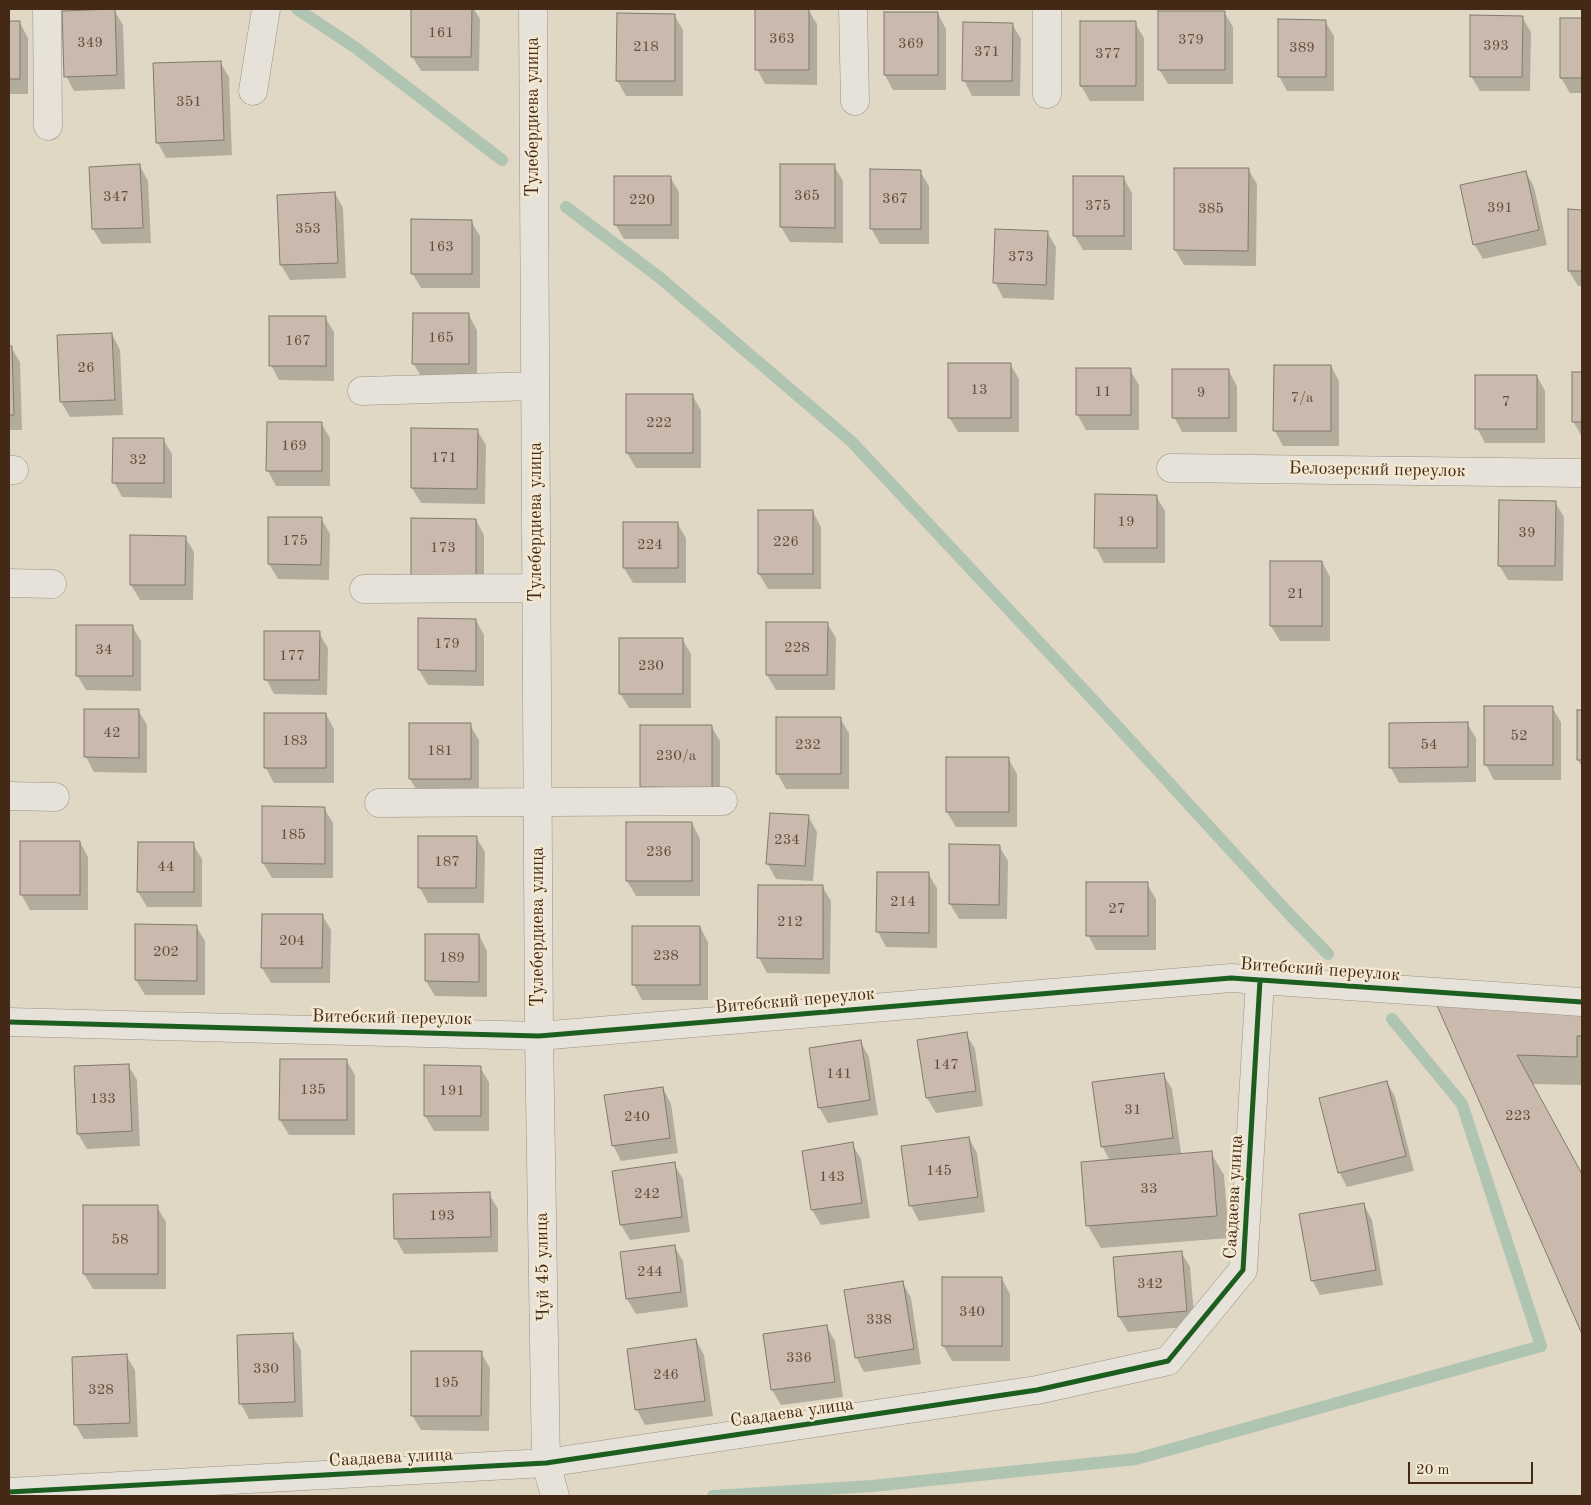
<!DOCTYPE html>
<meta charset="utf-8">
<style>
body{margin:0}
#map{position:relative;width:1591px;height:1505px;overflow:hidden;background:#e0d8c5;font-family:"Old Standard TT",serif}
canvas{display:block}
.frame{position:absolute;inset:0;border:10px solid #442917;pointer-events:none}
.scale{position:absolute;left:1408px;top:1462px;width:125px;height:22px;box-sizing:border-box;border:2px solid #442917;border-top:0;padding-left:6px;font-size:15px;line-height:18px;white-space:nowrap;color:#442917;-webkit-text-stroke:4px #f3e8d2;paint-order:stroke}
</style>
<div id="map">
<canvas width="1591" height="1505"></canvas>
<div class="frame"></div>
<div class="scale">20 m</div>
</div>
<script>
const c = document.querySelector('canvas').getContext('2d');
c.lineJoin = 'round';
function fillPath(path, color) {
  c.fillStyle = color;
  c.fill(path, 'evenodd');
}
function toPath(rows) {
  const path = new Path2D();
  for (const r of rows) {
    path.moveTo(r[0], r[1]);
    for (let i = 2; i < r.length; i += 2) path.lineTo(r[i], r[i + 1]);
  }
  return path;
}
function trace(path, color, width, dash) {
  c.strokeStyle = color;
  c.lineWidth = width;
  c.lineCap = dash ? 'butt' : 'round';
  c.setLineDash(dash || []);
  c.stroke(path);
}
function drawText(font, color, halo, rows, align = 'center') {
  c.font = font + ' "Old Standard TT",serif';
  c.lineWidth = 5;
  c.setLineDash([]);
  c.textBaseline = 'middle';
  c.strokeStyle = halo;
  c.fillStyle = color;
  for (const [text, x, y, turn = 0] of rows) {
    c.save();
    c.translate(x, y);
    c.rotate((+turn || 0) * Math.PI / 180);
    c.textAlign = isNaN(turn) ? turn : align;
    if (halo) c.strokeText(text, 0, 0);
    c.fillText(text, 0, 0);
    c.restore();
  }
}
const shadow = toPath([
 [412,9,474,9,480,19,479,71,421,71,412,56],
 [757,9,808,9,817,24,817,85,765,84,757,69],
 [114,10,123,25,125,89,74,91,66,76],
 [1224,12,1233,27,1233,84,1168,84,1159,69],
 [938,14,946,29,946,90,893,90,885,75],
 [674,15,683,30,683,96,626,96,617,80],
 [1522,17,1531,32,1530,91,1480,91,1471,76],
 [1561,19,1582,19,1582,93,1570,93,1561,78],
 [1325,21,1334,36,1334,91,1287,91,1279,76],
 [9,23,20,23,28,38,28,94,9,94],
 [1135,23,1144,38,1144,101,1090,101,1081,86],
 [1012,24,1021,39,1020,96,972,96,964,80],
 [220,62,229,77,232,155,166,158,158,143],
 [782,165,834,166,843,181,843,243,790,242,781,227],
 [140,166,148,181,151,243,102,244,93,229,91,168],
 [1248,169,1257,184,1256,266,1184,265,1175,250],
 [920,171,929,186,929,244,880,244,871,228],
 [1526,172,1534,187,1547,245,1483,259,1474,244],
 [670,177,679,192,679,239,624,239,615,224],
 [1123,177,1132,193,1132,250,1083,250,1074,235],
 [335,193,343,208,346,278,290,280,281,265,279,196],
 [1570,211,1582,211,1582,286,1578,286,1569,271],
 [471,221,480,236,480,288,421,288,412,273],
 [1047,232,1056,247,1054,300,1003,298,995,282],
 [468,314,477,330,477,378,422,378,413,363],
 [325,317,334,332,334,381,279,380,271,365],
 [112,334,120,350,123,415,70,417,61,402,59,336],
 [9,347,11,347,20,362,22,430,9,430],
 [1010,364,1019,379,1019,432,958,432,949,417],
 [1275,366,1331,366,1339,381,1339,446,1283,446,1275,431],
 [1130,370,1139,385,1139,430,1086,430,1077,414],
 [1228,370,1237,386,1237,432,1182,432,1174,417],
 [1573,373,1582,373,1582,437,1573,421],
 [1537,376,1545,391,1545,443,1485,443,1477,428],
 [692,395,701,410,701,468,636,468,627,453],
 [321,423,330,438,330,486,276,486,268,471],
 [477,430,486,445,485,504,421,503,412,488],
 [163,439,172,454,172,498,122,497,114,482],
 [1156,496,1165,511,1165,563,1104,563,1096,548],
 [1555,502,1564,517,1563,581,1508,580,1499,565],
 [813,512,821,527,821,589,768,589,759,574],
 [321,518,330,534,329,580,278,579,269,564],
 [476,520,484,535,484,591,421,591],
 [624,523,677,523,686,538,686,583,633,583,624,568],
 [185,537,194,552,193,600,140,600,131,585],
 [1271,562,1322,562,1330,577,1330,641,1280,641,1271,626],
 [476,620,484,635,484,686,428,685,419,670],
 [827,623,836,638,835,690,776,690,767,675],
 [132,626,141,641,141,691,86,690,77,675],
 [319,633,328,648,327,695,274,694,266,679],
 [682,639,691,654,691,708,629,708,620,693],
 [1486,707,1552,707,1561,722,1561,780,1494,780,1486,765],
 [138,710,147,725,147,773,94,772,86,757],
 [1579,711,1582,711,1582,767,1578,760],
 [326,714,334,729,334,783,274,783,266,768],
 [840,718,849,733,849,789,786,789,777,773],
 [1467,723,1476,738,1476,782,1399,783,1391,768],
 [470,725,479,740,479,794,419,794,410,779],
 [711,726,720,741,720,802,650,802,642,787],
 [1008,758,1017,774,1017,827,956,827,947,812],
 [324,808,333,823,333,878,272,878,263,863],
 [808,816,817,832,813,881,776,879,767,863],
 [692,823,700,839,700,896,636,896,627,881],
 [476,837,485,852,484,903,428,903,420,888],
 [80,842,88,857,88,910,30,910,21,894],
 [193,844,202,859,202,907,147,907,138,892],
 [999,846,1008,861,1007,919,959,919,950,904],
 [928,873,937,888,937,948,886,947,878,932],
 [1147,884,1156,899,1156,950,1096,950,1088,935],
 [759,886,822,886,831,901,830,974,767,973,759,958],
 [322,915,331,930,330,983,271,983,262,968],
 [196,926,205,941,205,995,145,995,136,980],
 [634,927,700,927,708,942,708,1000,642,1000,634,985],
 [479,935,487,951,487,997,435,996,426,981],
 [1437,1003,1582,1011,1582,1085,1532,1084,1582,1175,1582,1331],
 [966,1034,975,1049,983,1106,936,1113,927,1098],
 [860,1041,869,1057,878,1115,828,1123,819,1107],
 [346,1060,355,1075,355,1135,289,1135,280,1120],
 [128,1065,137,1080,140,1146,87,1149,78,1134],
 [480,1067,489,1082,489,1131,434,1131,425,1116],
 [1163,1074,1172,1089,1181,1153,1173,1154,1173,1156,1211,1153,1224,1175,1229,1238,1101,1248,1088,1226,1110,1161,1102,1146],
 [1387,1082,1395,1097,1414,1171,1347,1187,1339,1172],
 [663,1088,671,1104,678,1153,621,1161,613,1145],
 [969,1138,977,1153,985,1212,919,1221,911,1206],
 [852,1144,861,1159,870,1218,821,1225,812,1210],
 [674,1164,683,1179,690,1232,630,1240,621,1225,613,1172],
 [489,1194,498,1209,498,1252,404,1254,396,1239],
 [1364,1205,1372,1220,1383,1285,1320,1295,1312,1280],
 [157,1207,166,1222,166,1289,93,1289,84,1274],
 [674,1246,683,1261,688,1307,636,1314,627,1299,621,1253],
 [1181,1252,1190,1267,1195,1326,1128,1332,1119,1317,1114,1258],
 [1002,1279,1010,1294,1010,1361,952,1361,943,1345],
 [903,1283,911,1298,921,1364,864,1372,856,1357],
 [826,1326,835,1341,843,1397,781,1405,772,1390],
 [292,1335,301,1350,303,1417,249,1419,241,1404],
 [696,1340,704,1355,713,1416,645,1425,637,1410],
 [481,1353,490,1368,489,1431,421,1430,412,1415],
 [126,1355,135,1370,138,1437,84,1439,75,1424]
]);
const stream = toPath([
 [297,9,356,48,502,160],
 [566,207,659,277,852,442,1096,703,1291,916,1328,954],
 [713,1496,872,1486,1136,1459,1541,1346,1462,1104,1392,1019]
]);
const building = toPath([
 [115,9,117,75,64,77,62,11,115,9],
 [411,9,472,9,471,57,411,57,411,9],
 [755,9,809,9,809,70,755,70,755,9],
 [1158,11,1225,11,1225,70,1158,70,1158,11],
 [884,12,938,12,938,75,884,75,884,12],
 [617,13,675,14,675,81,616,81,617,13],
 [1470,15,1523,16,1522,77,1470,77,1470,15],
 [1560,18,1582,18,1582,78,1560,78,1560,18],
 [1278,19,1326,20,1326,77,1278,77,1278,19],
 [9,21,20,21,20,79,9,79,9,21],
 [1080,21,1136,21,1136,86,1080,86,1080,21],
 [963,22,1013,23,1012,81,962,81,963,22],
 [221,61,224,140,156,143,153,63,221,61],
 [140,164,143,228,92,229,89,167,140,164],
 [780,164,835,164,835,228,780,227,780,164],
 [1174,168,1249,168,1248,251,1174,250,1174,168],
 [870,169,921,170,921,229,870,229,870,169],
 [1526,171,1539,230,1473,245,1460,185,1526,171],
 [614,176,671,176,671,225,614,225,614,176],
 [1073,176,1124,176,1124,236,1073,236,1073,176],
 [335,192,338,263,280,265,277,195,335,192],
 [1568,209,1582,210,1582,271,1568,271,1568,209],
 [411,219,472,220,472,274,411,274,411,219],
 [995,229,1048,231,1046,285,993,283,995,229],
 [413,313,469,313,469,364,412,364,413,313],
 [269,316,326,316,326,366,269,366,269,316],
 [112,333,115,400,60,402,57,335,112,333],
 [9,346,12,346,14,415,9,415,9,346],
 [948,363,1011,363,1011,418,948,418,948,363],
 [1274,365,1331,365,1331,431,1273,431,1274,365],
 [1076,368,1131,368,1131,415,1076,415,1076,368],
 [1172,369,1229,369,1229,418,1172,418,1172,369],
 [1572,372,1582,372,1582,422,1572,422,1572,372],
 [1475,375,1537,375,1537,429,1475,429,1475,375],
 [626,394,693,394,693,453,626,453,626,394],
 [267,422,322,422,322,471,266,471,267,422],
 [411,428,478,429,477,489,411,488,411,428],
 [113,438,164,438,164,483,112,483,113,438],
 [1095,494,1157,495,1157,548,1094,548,1095,494],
 [1499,500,1556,501,1555,566,1498,566,1499,500],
 [758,510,813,510,813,574,758,574,758,510],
 [268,517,322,517,321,565,268,564,268,517],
 [411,518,476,519,476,577,411,577,411,518],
 [623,522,678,522,678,568,623,568,623,522],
 [130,535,186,536,185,585,130,585,130,535],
 [1270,561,1322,561,1322,626,1270,626,1270,561],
 [418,618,476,619,476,671,418,670,418,618],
 [766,622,828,622,827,675,766,675,766,622],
 [76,625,133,625,133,676,76,676,76,625],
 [264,631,320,631,319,680,264,680,264,631],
 [619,638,683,638,683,694,619,694,619,638],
 [1484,706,1553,706,1553,765,1484,765,1484,706],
 [84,709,139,709,139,758,84,757,84,709],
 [1577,710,1582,710,1582,760,1577,760,1577,710],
 [264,713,326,713,326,768,264,768,264,713],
 [776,717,841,717,841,774,776,774,776,717],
 [1468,722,1468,767,1389,768,1389,723,1468,722],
 [409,723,471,723,471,779,409,779,409,723],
 [640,725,712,725,712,788,640,787,640,725],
 [946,757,1009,757,1009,812,946,812,946,757],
 [262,806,325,807,325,864,262,863,262,806],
 [770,813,809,815,805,866,766,864,770,813],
 [626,822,692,822,692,881,626,881,626,822],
 [418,836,477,836,476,888,418,888,418,836],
 [20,841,80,841,80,895,20,895,20,841],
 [138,842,194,842,194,892,137,892,138,842],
 [949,844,1000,845,999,905,949,904,949,844],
 [877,872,929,872,929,933,876,932,877,872],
 [1086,882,1148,882,1148,936,1086,936,1086,882],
 [758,885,823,885,823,959,757,958,758,885],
 [262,914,323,914,322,968,261,968,262,914],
 [135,924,197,925,197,981,135,980,135,924],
 [632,926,700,926,700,985,632,985,632,926],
 [425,934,479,934,479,982,425,981,425,934],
 [1435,1001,1582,1009,1582,1036,1577,1036,1577,1057,1517,1055,1582,1174,1582,1334,1435,1001],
 [967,1032,976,1091,926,1098,917,1040,967,1032],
 [861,1040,870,1100,818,1108,809,1048,861,1040],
 [280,1059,347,1059,347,1120,279,1120,280,1059],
 [129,1064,132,1131,77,1134,74,1066,129,1064],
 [424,1065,481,1066,481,1116,424,1116,424,1065],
 [1164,1073,1173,1138,1101,1147,1092,1082,1164,1073],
 [1387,1081,1406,1156,1338,1173,1319,1098,1387,1081],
 [663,1087,670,1138,612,1146,604,1095,663,1087],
 [969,1137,978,1197,909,1206,901,1146,969,1137],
 [853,1142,862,1203,811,1210,802,1151,853,1142],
 [1212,1151,1217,1216,1086,1226,1081,1162,1212,1151],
 [675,1162,682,1217,620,1225,612,1171,675,1162],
 [490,1192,491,1237,394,1239,393,1194,490,1192],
 [1364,1203,1376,1270,1311,1281,1299,1214,1364,1203],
 [83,1205,158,1205,158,1274,83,1274,83,1205],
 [675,1245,681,1292,626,1299,620,1252,675,1245],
 [1182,1251,1187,1311,1118,1317,1113,1257,1182,1251],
 [942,1277,1002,1277,1002,1346,942,1346,942,1277],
 [903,1281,914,1349,855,1358,844,1290,903,1281],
 [827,1325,835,1382,771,1390,763,1334,827,1325],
 [293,1333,295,1402,239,1404,237,1335,293,1333],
 [696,1339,705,1401,635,1410,627,1349,696,1339],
 [411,1351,482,1351,481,1416,411,1416,411,1351],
 [127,1354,130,1423,74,1425,72,1357,127,1354]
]);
const minor = toPath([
 [47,9,48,126],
 [533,9,539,1036,546,1463,555,1496],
 [853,9,855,101],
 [253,91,266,9],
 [1047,94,1047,9],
 [362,391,535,386],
 [1171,468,1582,473],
 [9,470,14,470],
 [9,583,52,584],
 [364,589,536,588],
 [9,796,55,797],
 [379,803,723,801],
 [9,1022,539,1036,1231,978,1582,1002],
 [9,1492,546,1463,1037,1390,1168,1361,1243,1270,1260,980]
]);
const cycleway = toPath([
 [9,1022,539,1036,1231,978,1582,1002],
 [9,1492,546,1463,1037,1390,1168,1361,1243,1270,1260,980]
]);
const numberNames = [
 ["161",441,33],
 ["363",782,39],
 ["379",1191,40],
 ["349",90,43],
 ["369",911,44],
 ["393",1496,46],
 ["218",646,47],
 ["389",1302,48],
 ["371",987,52],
 ["377",1108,54],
 ["351",189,102],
 ["365",807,196],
 ["347",116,197],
 ["367",895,199],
 ["220",642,200],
 ["375",1098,206],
 ["391",1500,208],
 ["385",1211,209],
 ["353",308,229],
 ["163",441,247],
 ["373",1021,257],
 ["165",441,338],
 ["167",298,341],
 ["26",86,368],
 ["13",979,390],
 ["11",1103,392],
 ["9",1201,393],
 ["7/а",1302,398],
 ["7",1506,402],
 ["222",659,423],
 ["169",294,446],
 ["171",444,458],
 ["32",138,460],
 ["19",1126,522],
 ["39",1527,533],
 ["175",295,541],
 ["226",786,542],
 ["224",650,545],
 ["173",443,548],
 ["21",1296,594],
 ["179",447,644],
 ["228",797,648],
 ["34",104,650],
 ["177",292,656],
 ["230",651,666],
 ["42",112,733],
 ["52",1519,736],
 ["183",295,741],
 ["232",808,745],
 ["54",1429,745],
 ["181",440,751],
 ["230/а",676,756],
 ["185",293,835],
 ["234",787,840],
 ["236",659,852],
 ["187",447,862],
 ["44",166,867],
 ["214",903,902],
 ["27",1117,909],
 ["212",790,922],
 ["204",292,941],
 ["202",166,952],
 ["238",666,956],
 ["189",452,958],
 ["147",946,1065],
 ["141",839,1074],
 ["135",313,1090],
 ["191",452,1091],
 ["133",103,1099],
 ["31",1133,1110],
 ["223",1518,1116],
 ["240",637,1117],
 ["145",939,1171],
 ["143",832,1177],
 ["33",1149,1189],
 ["242",647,1194],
 ["193",442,1216],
 ["58",120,1240],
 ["244",650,1272],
 ["342",1150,1284],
 ["340",972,1312],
 ["338",879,1320],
 ["336",799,1358],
 ["330",266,1369],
 ["246",666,1375],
 ["195",446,1383],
 ["328",101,1390]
];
const streetNames = [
 ["Тулебердиева улица",533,117,-90],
 ["Белозерский переулок",1377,470,1],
 ["Тулебердиева улица",536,522,-90],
 ["Тулебердиева улица",538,927,-90],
 ["Витебский переулок",1320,970,4],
 ["Витебский переулок",795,1001,-5],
 ["Витебский переулок",392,1018,1],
 ["Саадаева улица",1234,1197,-87],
 ["Чуй 45 улица",543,1267,-91],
 ["Саадаева улица",792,1413,-8],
 ["Саадаева улица",391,1458,-3]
];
fillPath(shadow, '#0003');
trace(stream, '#afc4b1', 12);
fillPath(building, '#c9baad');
trace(building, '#82796e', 1);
trace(minor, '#999184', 29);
trace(minor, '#e7e2d9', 28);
trace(cycleway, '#1b5e20', 5);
drawText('15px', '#654d3c', null, numberNames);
drawText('18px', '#442917', '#f3e8d2', streetNames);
</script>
